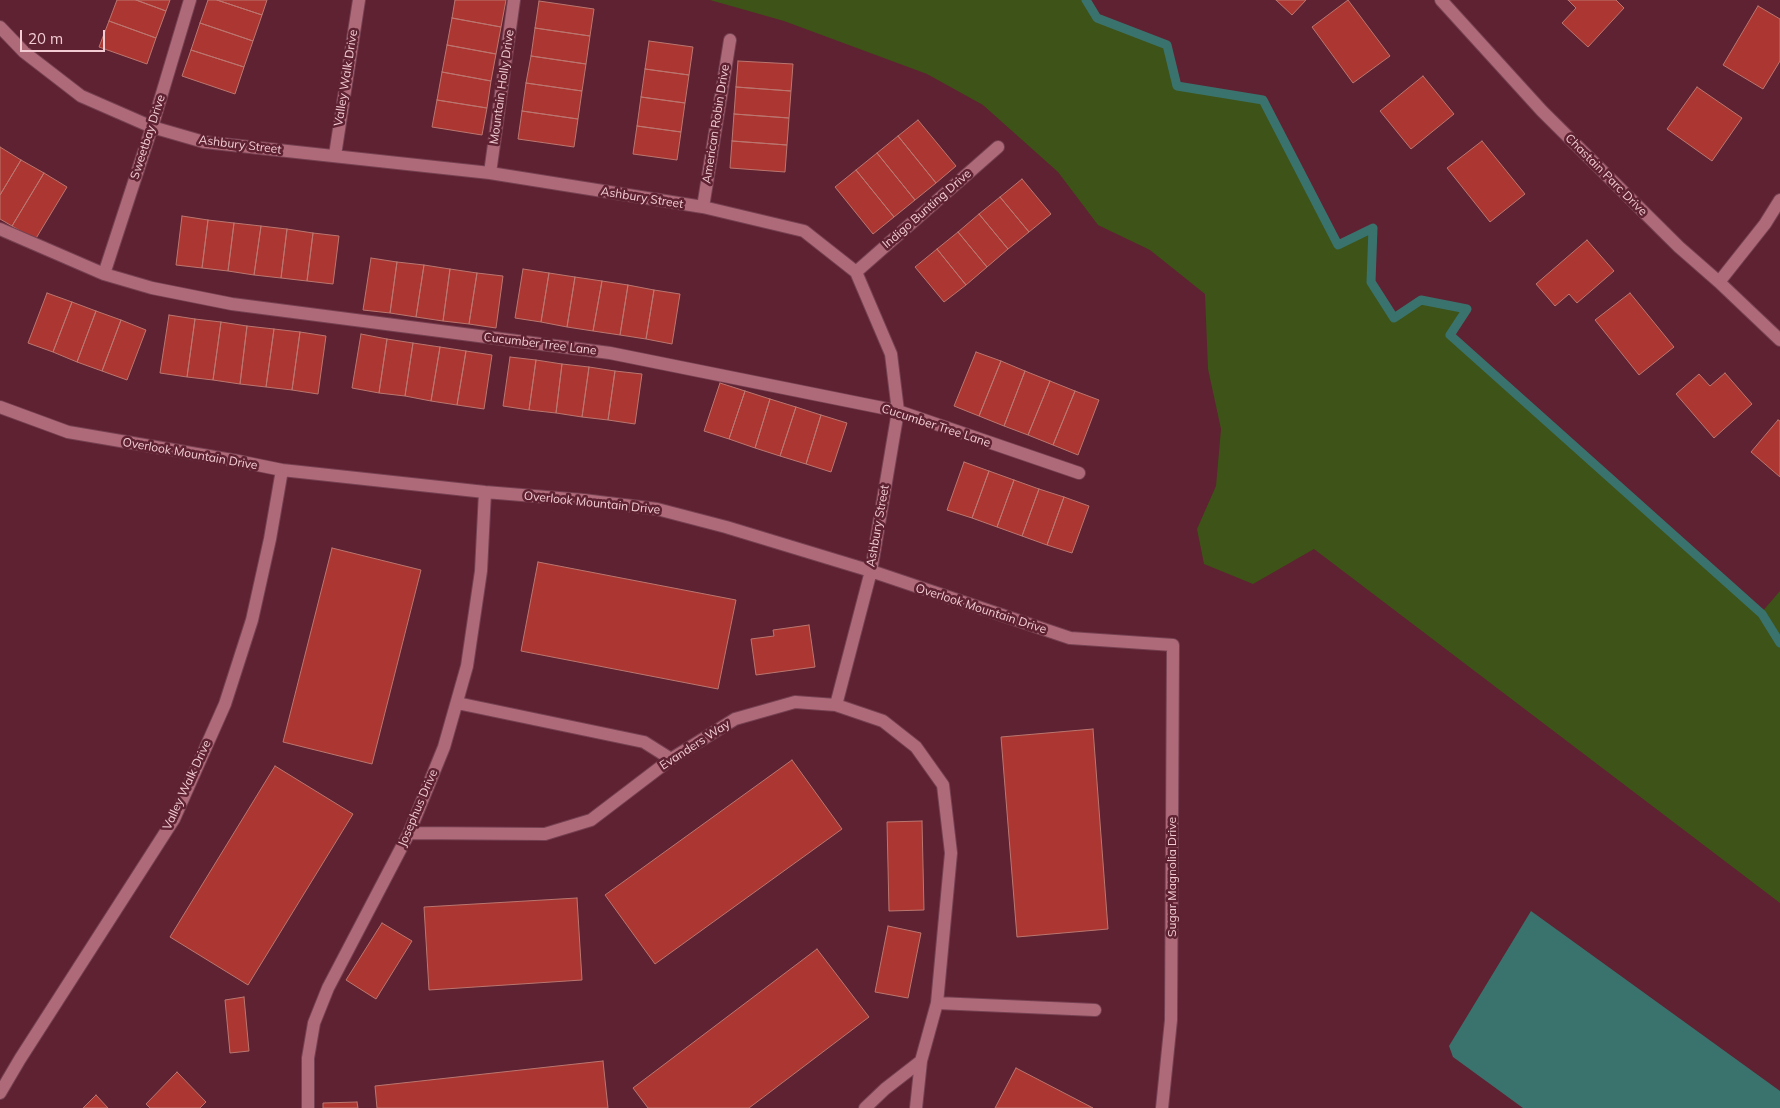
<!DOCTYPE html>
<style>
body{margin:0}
#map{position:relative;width:1780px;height:1108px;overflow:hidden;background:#5e2232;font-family:Mulish,sans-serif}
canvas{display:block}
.scale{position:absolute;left:20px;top:30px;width:85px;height:22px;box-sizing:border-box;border:2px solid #f3ccd3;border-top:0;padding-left:6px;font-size:15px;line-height:18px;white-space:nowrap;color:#f3ccd3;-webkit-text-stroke:4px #5e2232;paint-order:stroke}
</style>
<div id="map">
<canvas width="1780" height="1108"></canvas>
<div class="scale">20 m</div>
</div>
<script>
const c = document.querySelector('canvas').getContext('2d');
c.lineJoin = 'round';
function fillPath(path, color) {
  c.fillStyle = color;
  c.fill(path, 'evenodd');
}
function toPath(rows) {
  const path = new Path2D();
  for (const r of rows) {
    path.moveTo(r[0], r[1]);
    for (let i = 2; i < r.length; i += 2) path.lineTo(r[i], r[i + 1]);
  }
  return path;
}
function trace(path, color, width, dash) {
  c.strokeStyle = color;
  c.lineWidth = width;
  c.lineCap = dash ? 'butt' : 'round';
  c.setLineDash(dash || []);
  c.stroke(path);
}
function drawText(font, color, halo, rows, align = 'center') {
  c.font = font + ' Mulish,sans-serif';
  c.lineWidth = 5;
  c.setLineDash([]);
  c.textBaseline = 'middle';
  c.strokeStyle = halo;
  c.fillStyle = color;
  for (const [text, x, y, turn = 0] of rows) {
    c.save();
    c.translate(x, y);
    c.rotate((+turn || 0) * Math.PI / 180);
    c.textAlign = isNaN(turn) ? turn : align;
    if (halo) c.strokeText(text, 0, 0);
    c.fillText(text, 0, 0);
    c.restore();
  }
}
const green = toPath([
 [710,0,1086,0,1097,18,1167,45,1178,86,1263,100,1338,245,1373,228,1371,282,1394,317,1421,300,1467,309,1450,335,1761,613,1780,591,1780,903,1314,549,1253,584,1204,564,1197,529,1216,486,1221,429,1208,369,1205,294,1150,250,1098,225,1058,172,983,105,927,74,784,21]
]);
const water = toPath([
 [1531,911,1780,1091,1780,1108,1523,1108,1453,1057,1449,1046]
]);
const stream = toPath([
 [1086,0,1097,18,1167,45,1177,86,1263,100,1338,245,1373,228,1371,282,1394,318,1421,300,1467,309,1450,335,1762,614,1780,643]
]);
const building = toPath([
 [117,0,136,0,166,11,156,38,109,21,117,0],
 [136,0,170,0,166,11,136,0],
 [208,0,217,0,262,15,253,41,200,23,208,0],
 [217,0,267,0,262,15,217,0],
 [455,0,506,0,501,27,452,18,455,0],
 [1276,0,1306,0,1292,15,1276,0],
 [1348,0,1390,56,1353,83,1312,27,1348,0],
 [1568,0,1616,0,1624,8,1588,47,1562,23,1576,8,1568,0],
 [539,1,594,9,590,36,535,28,539,1],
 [1758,6,1780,19,1780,61,1763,89,1723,65,1758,6],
 [452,18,501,27,496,54,447,45,452,18],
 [109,21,156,38,147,64,99,47,109,21],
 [200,23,253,41,244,67,191,50,200,23],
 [535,28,590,36,586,64,531,56,535,28],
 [649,41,693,47,689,75,645,69,649,41],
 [447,45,496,54,491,81,442,72,447,45],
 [191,50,244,67,235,94,182,76,191,50],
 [531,56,586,64,582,91,526,83,531,56],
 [738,61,793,64,791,91,736,87,738,61],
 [645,69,689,75,685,103,641,97,645,69],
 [442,72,491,81,487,108,437,100,442,72],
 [1423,76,1454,114,1411,149,1380,111,1423,76],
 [526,83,582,91,578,119,522,111,526,83],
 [736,87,791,91,789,118,734,114,736,87],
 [1697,87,1742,118,1712,161,1667,129,1697,87],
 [641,97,685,103,681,132,637,126,641,97],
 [437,100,487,108,482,135,432,127,437,100],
 [522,111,578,119,574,147,518,139,522,111],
 [734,114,789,118,787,145,732,141,734,114],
 [918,120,956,166,936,183,898,136,918,120],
 [637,126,681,132,677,160,633,154,637,126],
 [898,136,936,183,915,200,877,153,898,136],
 [732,141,787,145,785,172,730,168,732,141],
 [1482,141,1525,194,1490,222,1447,168,1482,141],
 [0,147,21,160,0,195,0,147],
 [877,153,915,200,894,217,856,170,877,153],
 [21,160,44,173,12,226,0,219,0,195,21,160],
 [856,170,894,217,873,234,835,187,856,170],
 [44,173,67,187,35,240,12,226,44,173],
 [1022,179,1051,214,1029,232,1000,197,1022,179],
 [1000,197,1029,232,1008,249,979,214,1000,197],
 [979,214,1008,249,987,267,958,232,979,214],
 [182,216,208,220,202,268,176,265,182,216],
 [208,220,234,223,228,271,202,268,208,220],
 [234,223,261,226,254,275,228,271,234,223],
 [261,226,287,229,281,278,254,275,261,226],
 [287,229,313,233,307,281,281,278,287,229],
 [958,232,987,267,966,285,937,249,958,232],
 [313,233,339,236,333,284,307,281,313,233],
 [1587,240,1614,271,1577,303,1569,294,1555,306,1536,284,1587,240],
 [937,249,966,285,944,302,915,267,937,249],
 [371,258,397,262,390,313,363,310,371,258],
 [397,262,424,265,416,317,390,313,397,262],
 [424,265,450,269,443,321,416,317,424,265],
 [450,269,477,273,469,324,443,321,450,269],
 [523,269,549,273,541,322,515,318,523,269],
 [477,273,503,276,496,328,469,324,477,273],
 [549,273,575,277,567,327,541,322,549,273],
 [575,277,602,281,593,331,567,327,575,277],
 [602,281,628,285,620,335,593,331,602,281],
 [628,285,654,290,646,339,620,335,628,285],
 [654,290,680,294,672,344,646,339,654,290],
 [47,293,72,302,53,352,28,343,47,293],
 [1630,293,1674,347,1639,375,1595,320,1630,293],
 [72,302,96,311,77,362,53,352,72,302],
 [96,311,121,320,102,371,77,362,96,311],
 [169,315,195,319,187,377,160,373,169,315],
 [195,319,221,322,213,380,187,377,195,319],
 [121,320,146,330,127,380,102,371,121,320],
 [221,322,247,326,240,384,213,380,221,322],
 [247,326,274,329,266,387,240,384,247,326],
 [274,329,300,332,292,390,266,387,274,329],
 [300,332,326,336,318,394,292,390,300,332],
 [361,334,387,339,379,393,352,388,361,334],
 [387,339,413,343,405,396,379,393,387,339],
 [413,343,440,347,431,401,405,396,413,343],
 [440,347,466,351,457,405,431,401,440,347],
 [466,351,492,355,484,409,457,405,466,351],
 [976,352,1001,361,979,416,954,406,976,352],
 [510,357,536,360,529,410,503,406,510,357],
 [536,360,562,364,556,413,529,410,536,360],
 [1001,361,1025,371,1004,426,979,416,1001,361],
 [562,364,589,367,582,417,556,413,562,364],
 [589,367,615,371,608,420,582,417,589,367],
 [615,371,642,374,635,424,608,420,615,371],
 [1025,371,1050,381,1028,435,1004,426,1025,371],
 [1725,373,1752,404,1714,438,1676,394,1699,374,1710,386,1725,373],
 [1050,381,1075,391,1053,445,1028,435,1050,381],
 [720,383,745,391,729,439,704,431,720,383],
 [745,391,770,399,755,448,729,439,745,391],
 [1075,391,1099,400,1078,455,1053,445,1075,391],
 [770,399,796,407,780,456,755,448,770,399],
 [796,407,821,415,806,464,780,456,796,407],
 [821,415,847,423,831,472,806,464,821,415],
 [1778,420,1780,421,1780,477,1751,452,1778,420],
 [964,462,989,471,972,518,947,510,964,462],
 [989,471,1014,480,997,527,972,518,989,471],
 [1014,480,1039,489,1022,536,997,527,1014,480],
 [1039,489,1064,497,1047,545,1022,536,1039,489],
 [1064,497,1089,506,1072,553,1047,545,1064,497],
 [332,548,421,570,372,764,283,742,332,548],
 [538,562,736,600,718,689,521,651,538,562],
 [809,625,815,667,756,675,751,639,774,636,773,630,809,625],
 [1093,729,1108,929,1017,937,1001,737,1093,729],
 [792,760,842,829,655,964,605,895,792,760],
 [275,766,353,814,248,985,170,937,275,766],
 [922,821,924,910,889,911,887,822,922,821],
 [577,898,582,980,429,990,424,907,577,898],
 [382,923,412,941,376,999,346,980,382,923],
 [888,926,921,933,908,998,875,992,888,926],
 [817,949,869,1017,749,1108,648,1108,633,1088,817,949],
 [244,997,249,1051,230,1053,225,1000,244,997],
 [603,1061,608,1108,377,1108,375,1086,603,1061],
 [1016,1068,1093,1108,995,1108,1016,1068],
 [177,1072,206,1102,200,1108,150,1108,146,1104,177,1072],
 [96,1095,108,1108,83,1108,96,1095],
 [357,1102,358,1108,323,1108,323,1103,357,1102]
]);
const minor = toPath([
 [1441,0,1542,111,1679,247,1719,282,1780,340],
 [0,27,24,52,81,96,152,127,204,142,490,173,703,207,804,231,856,272,891,354,898,411,871,571,836,705],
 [335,155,359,0],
 [490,173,514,0],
 [703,207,730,40],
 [0,229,104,274,152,288,232,304,610,353,898,411,1079,473],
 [856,272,998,147],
 [104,274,152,127,190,0],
 [1719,282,1765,224,1780,200],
 [0,407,68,432,238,461,282,470,485,492,583,500,657,509,726,527,871,571,1070,638,1173,645,1171,1020,1162,1108],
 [457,703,644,742,671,759],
 [409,833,545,834,591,820,671,759,735,719,795,702,836,705,883,721,916,747,943,785,951,853,937,1003,921,1061,885,1089,865,1108],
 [937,1003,1095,1010],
 [0,1093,20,1059,174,819,225,704,252,620,270,539,282,470],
 [308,1108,308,1058,314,1023,328,988,409,833,444,747,467,666,481,571,485,492],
 [916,1108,921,1061]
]);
const streetNames = [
 ["Valley Walk Drive",346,78,-81],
 ["Mountain Holly Drive",502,87,-82],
 ["American Robin Drive",716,124,-81],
 ["Sweetbay Drive",148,137,-72],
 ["Ashbury Street",240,145,7],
 ["Chastain Parc Drive",1606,175,45],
 ["Ashbury Street",642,198,9],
 ["Indigo Bunting Drive",927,209,-41],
 ["Cucumber Tree Lane",540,344,7],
 ["Cucumber Tree Lane",936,426,18],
 ["Overlook Mountain Drive",190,454,10],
 ["Overlook Mountain Drive",592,503,6],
 ["Ashbury Street",878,526,-80],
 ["Overlook Mountain Drive",981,609,18],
 ["Evanders Way",695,745,-33],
 ["Valley Walk Drive",187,785,-65],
 ["Josephus Drive",418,808,-67],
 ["Sugar Magnolia Drive",1172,877,-90]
];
fillPath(green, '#3e5317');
fillPath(water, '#3a736d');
trace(stream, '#3a736d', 9);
fillPath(building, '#ac3732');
trace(building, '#bb766f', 1);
trace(minor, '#764152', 14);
trace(minor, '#af6a79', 12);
drawText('12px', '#f3ccd3', '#5e2232', streetNames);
</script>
